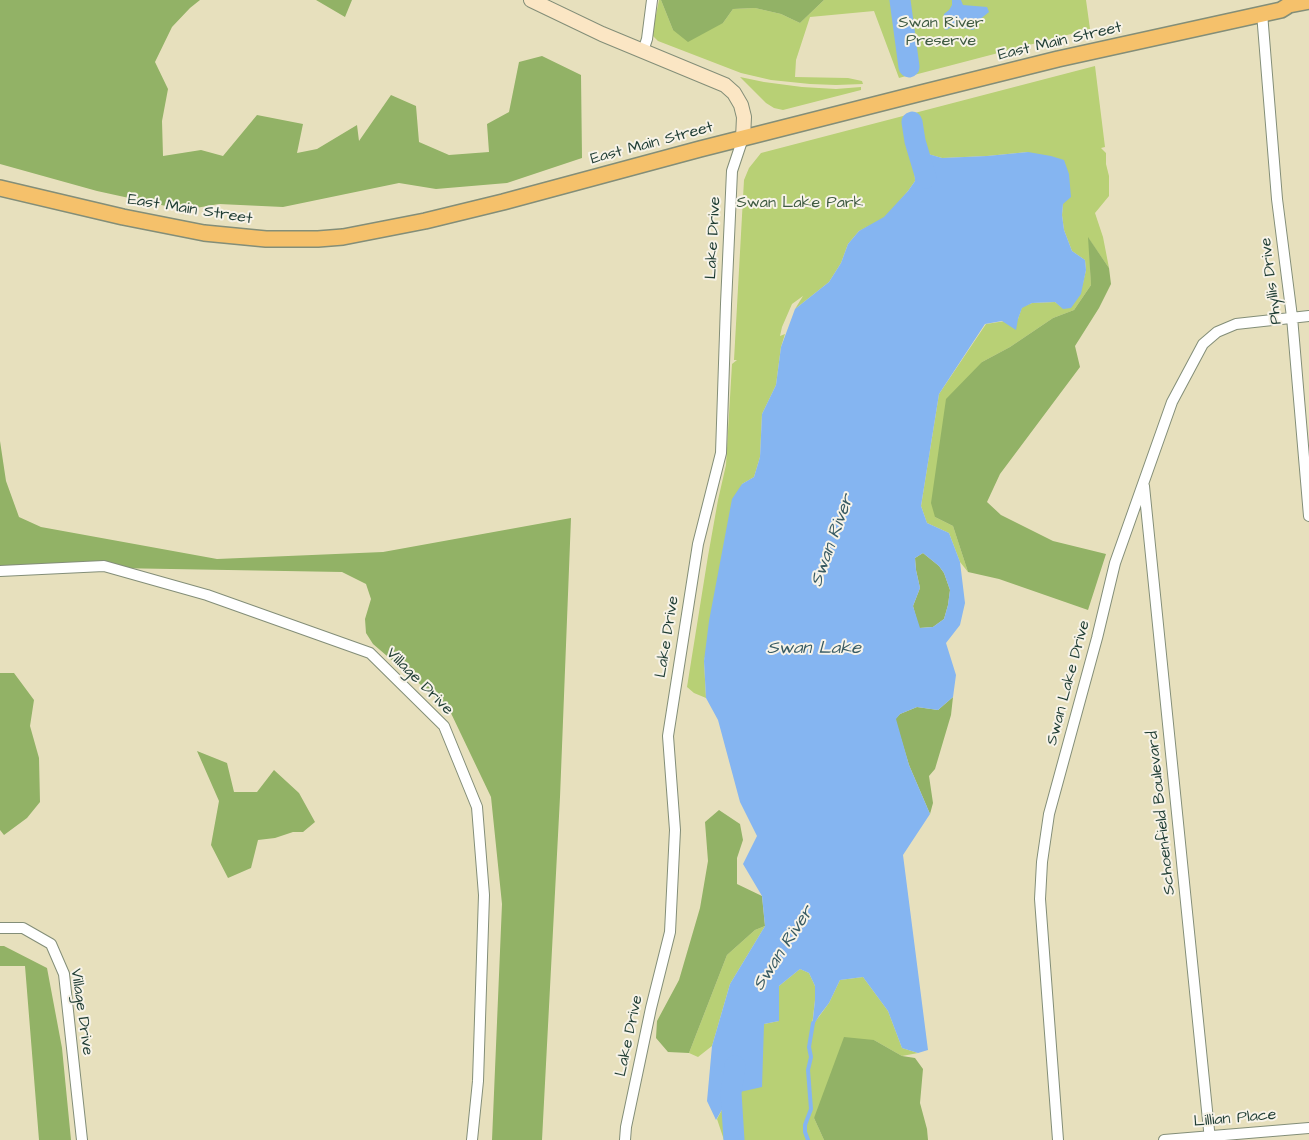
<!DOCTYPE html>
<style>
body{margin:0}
canvas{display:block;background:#e7e0bd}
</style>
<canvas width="1309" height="1140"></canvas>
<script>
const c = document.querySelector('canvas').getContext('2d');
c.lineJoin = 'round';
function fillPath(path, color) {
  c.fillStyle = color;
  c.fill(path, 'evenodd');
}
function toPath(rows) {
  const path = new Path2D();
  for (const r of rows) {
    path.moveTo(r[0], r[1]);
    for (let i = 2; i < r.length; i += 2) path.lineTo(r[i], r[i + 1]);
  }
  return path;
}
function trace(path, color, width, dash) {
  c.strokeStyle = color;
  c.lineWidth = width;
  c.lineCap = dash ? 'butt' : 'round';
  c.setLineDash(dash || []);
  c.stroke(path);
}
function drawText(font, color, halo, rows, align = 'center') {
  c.font = font + ' "Architects Daughter",sans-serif';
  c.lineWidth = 4;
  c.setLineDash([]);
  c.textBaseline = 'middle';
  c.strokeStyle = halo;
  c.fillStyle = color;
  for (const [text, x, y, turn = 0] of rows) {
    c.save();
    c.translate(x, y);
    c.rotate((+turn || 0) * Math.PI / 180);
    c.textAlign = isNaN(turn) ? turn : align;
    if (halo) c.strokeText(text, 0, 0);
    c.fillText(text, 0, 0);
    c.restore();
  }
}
const green = toPath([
 [659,0,661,0,673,30,723,23,733,9,755,8,781,14,800,23,824,0,1086,0,1090,29,914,75,913,74,899,78,874,11,810,17,796,60,795,77,848,78,862,81,863,84,836,85,810,84,771,80,741,73,658,41,652,35],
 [1095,66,1105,147,1101,148,1106,153,1106,164,1109,176,1109,196,1095,213,1103,237,1109,268,1089,239,1091,285,1074,310,1053,318,1010,347,982,362,935,517,953,526,968,572,960,562,949,533,927,523,921,506,939,394,986,324,1018,319,1022,307,1032,303,1055,302,1063,308,1083,283,1086,270,1085,260,1072,251,1064,230,1062,215,1063,204,1028,152,987,156,942,158,921,152,924,149,922,148,912,154,914,158,915,181,908,191,885,218,859,231,848,244,841,263,829,282,795,309,803,296,792,304,782,327,780,336,785,334,781,347,776,385,762,414,760,457,754,477,742,484,704,661,706,698,694,693,687,687,708,556,718,500,726,465,732,364,737,360,734,360,744,180,749,168,761,153],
 [740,77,764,82,802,87,836,89,861,87,861,90,783,110,774,108,766,103],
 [765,926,730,984,712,1046,698,1057,689,1053,727,955,755,930],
 [800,969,809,973,815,986,815,1000,812,1026,829,1003,840,980,863,977,888,1011,902,1048,918,1053,902,1056,874,1040,814,1118,824,1140,724,1140,717,1119,731,1093,764,1024,779,1021,779,986]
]);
const forest = toPath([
 [0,0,200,0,190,8,172,27,155,62,168,89,162,121,163,156,201,150,223,156,257,115,303,124,297,153,317,149,357,125,359,141,391,95,416,106,419,142,449,155,489,152,487,124,509,112,519,62,542,56,581,75,582,158,507,183,436,189,399,183,283,207,219,204,184,210,97,191,0,164],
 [316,0,352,0,345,17],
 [661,0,824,0,800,23,781,14,755,8,733,9,723,23,688,42,673,30],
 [1088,237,1109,268,1111,284,1099,308,1075,346,1080,367,1000,474,987,502,1001,515,1053,541,1106,554,1088,610,999,579,968,572,953,526,935,517,931,503,946,399,982,362,1010,347,1053,318,1074,310,1091,285],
 [0,441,6,481,19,517,41,527,217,559,383,552,571,518,560,797,542,1140,492,1140,502,904,491,797,449,709,373,644,366,633,365,619,371,599,366,584,342,572,0,566],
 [923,553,939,566,944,573,950,590,948,605,944,619,933,627,919,628,913,606,920,588,916,570,915,558],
 [0,673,14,673,34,700,30,726,39,758,40,802,27,818,4,835,0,830],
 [953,697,951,715,935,769,929,776,933,803,930,814,909,765,895,719,900,714,917,707,938,710],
 [197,751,227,763,234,792,257,792,274,770,299,793,315,822,303,832,293,832,275,838,258,840,251,868,228,878,211,845,219,801],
 [719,810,740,824,743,840,737,858,737,884,762,896,765,926,755,930,727,955,689,1053,668,1052,656,1038,657,1021,679,980,700,908,708,861,705,822],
 [0,946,4,946,47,968,62,1048,71,1140,39,1140,25,966,0,966],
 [844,1037,874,1040,902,1056,915,1058,923,1069,920,1103,927,1129,928,1140,824,1140,814,1118]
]);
const water = toPath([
 [952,0,961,0,963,5,987,7,989,12,978,21,977,26,973,30,959,27,952,27,946,30,944,28,943,23,944,14,949,10,952,5],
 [918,151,942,158,987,156,1028,152,1051,156,1064,160,1069,174,1071,197,1063,204,1062,215,1064,230,1072,251,1085,260,1086,270,1081,294,1071,308,1063,309,1055,302,1032,303,1022,308,1018,319,1016,330,1002,321,985,324,939,394,921,506,927,523,949,533,960,562,965,603,960,625,946,643,956,675,953,697,938,710,917,707,900,714,896,719,909,765,930,814,903,855,928,1050,918,1053,902,1048,888,1011,863,977,840,980,829,1003,819,1016,812,1028,815,1000,815,986,809,973,800,969,779,986,779,1021,764,1024,762,1087,731,1094,716,1120,707,1101,712,1046,730,984,765,926,762,896,743,864,757,836,740,802,718,720,706,698,704,661,709,621,732,499,742,484,754,477,760,457,762,414,776,385,781,347,795,309,829,282,841,263,848,244,859,231,884,217,908,191,915,181,914,158],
 [923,553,939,566,944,573,950,590,948,605,944,619,933,627,920,628,913,606,920,588,916,570,915,558]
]);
const stream = toPath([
 [808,1140,805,1132,805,1125,811,1109,808,1070,811,1057,809,1047,813,1023]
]);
const river = toPath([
 [900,0,909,67],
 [912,122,915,141,926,178],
 [734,1140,731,1093,735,1066]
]);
const minor = toPath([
 [1262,13,1277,199,1292,317,1309,516],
 [643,51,647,39,652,0],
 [1144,486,1210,1140],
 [0,571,104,566,207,595,370,653,444,726,477,807,484,895,478,1081,472,1140],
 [0,928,23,928,51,944,64,974,82,1140],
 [625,1140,626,1127,651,1008,670,932,675,830,668,736,698,544,721,453,726,304,732,171,743,138],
 [1058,1140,1040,899,1042,862,1049,814,1097,638,1115,563,1172,402,1203,344,1217,332,1236,324,1309,316],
 [1164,1140,1309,1128]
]);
const secondary = toPath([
 [531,0,602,34,725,85,734,93,741,105,744,117,743,138]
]);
const primary = toPath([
 [0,188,123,217,204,233,266,239,318,239,343,237,425,221,503,202,700,149,925,92,1058,59,1281,10,1289,5,1309,1]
]);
const parkNames = [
 ["Swan River",941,24],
 ["Preserve",941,42],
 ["Swan Lake Park",800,204]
];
const streetNames = [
 ["East Main Street",1060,42,-13],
 ["East Main Street",652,144,-15],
 ["East Main Street",190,210,9],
 ["Lake Drive",714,238,-87],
 ["Phyllis Drive",1272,281,-97],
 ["Lake Drive",668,637,-81],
 ["Village Drive",419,682,45],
 ["Swan Lake Drive",1069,683,-75],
 ["Schoenfield Boulevard",1162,813,-96],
 ["Village Drive",81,1012,82],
 ["Lake Drive",630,1036,-78],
 ["Lillian Place",1235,1119,-5]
];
const waterNames = [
 ["Swan River",833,541,-70],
 ["Swan Lake",814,649],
 ["Swan River",784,949,-57]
];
fillPath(green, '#b8d075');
fillPath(forest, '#92b266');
fillPath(water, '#85b5f1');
trace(stream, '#85b5f1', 4);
trace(river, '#85b5f1', 21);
trace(minor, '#838e78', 12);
trace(secondary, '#838e78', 16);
trace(primary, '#838e78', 18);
trace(minor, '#fff', 10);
trace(secondary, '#fbe6c4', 14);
trace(primary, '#f5c16b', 15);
drawText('16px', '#3e5a41', '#f7f3e8', parkNames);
drawText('16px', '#1f3d34', '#f7f3e8', streetNames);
drawText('italic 18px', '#385b63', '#f7f3e8', waterNames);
</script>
